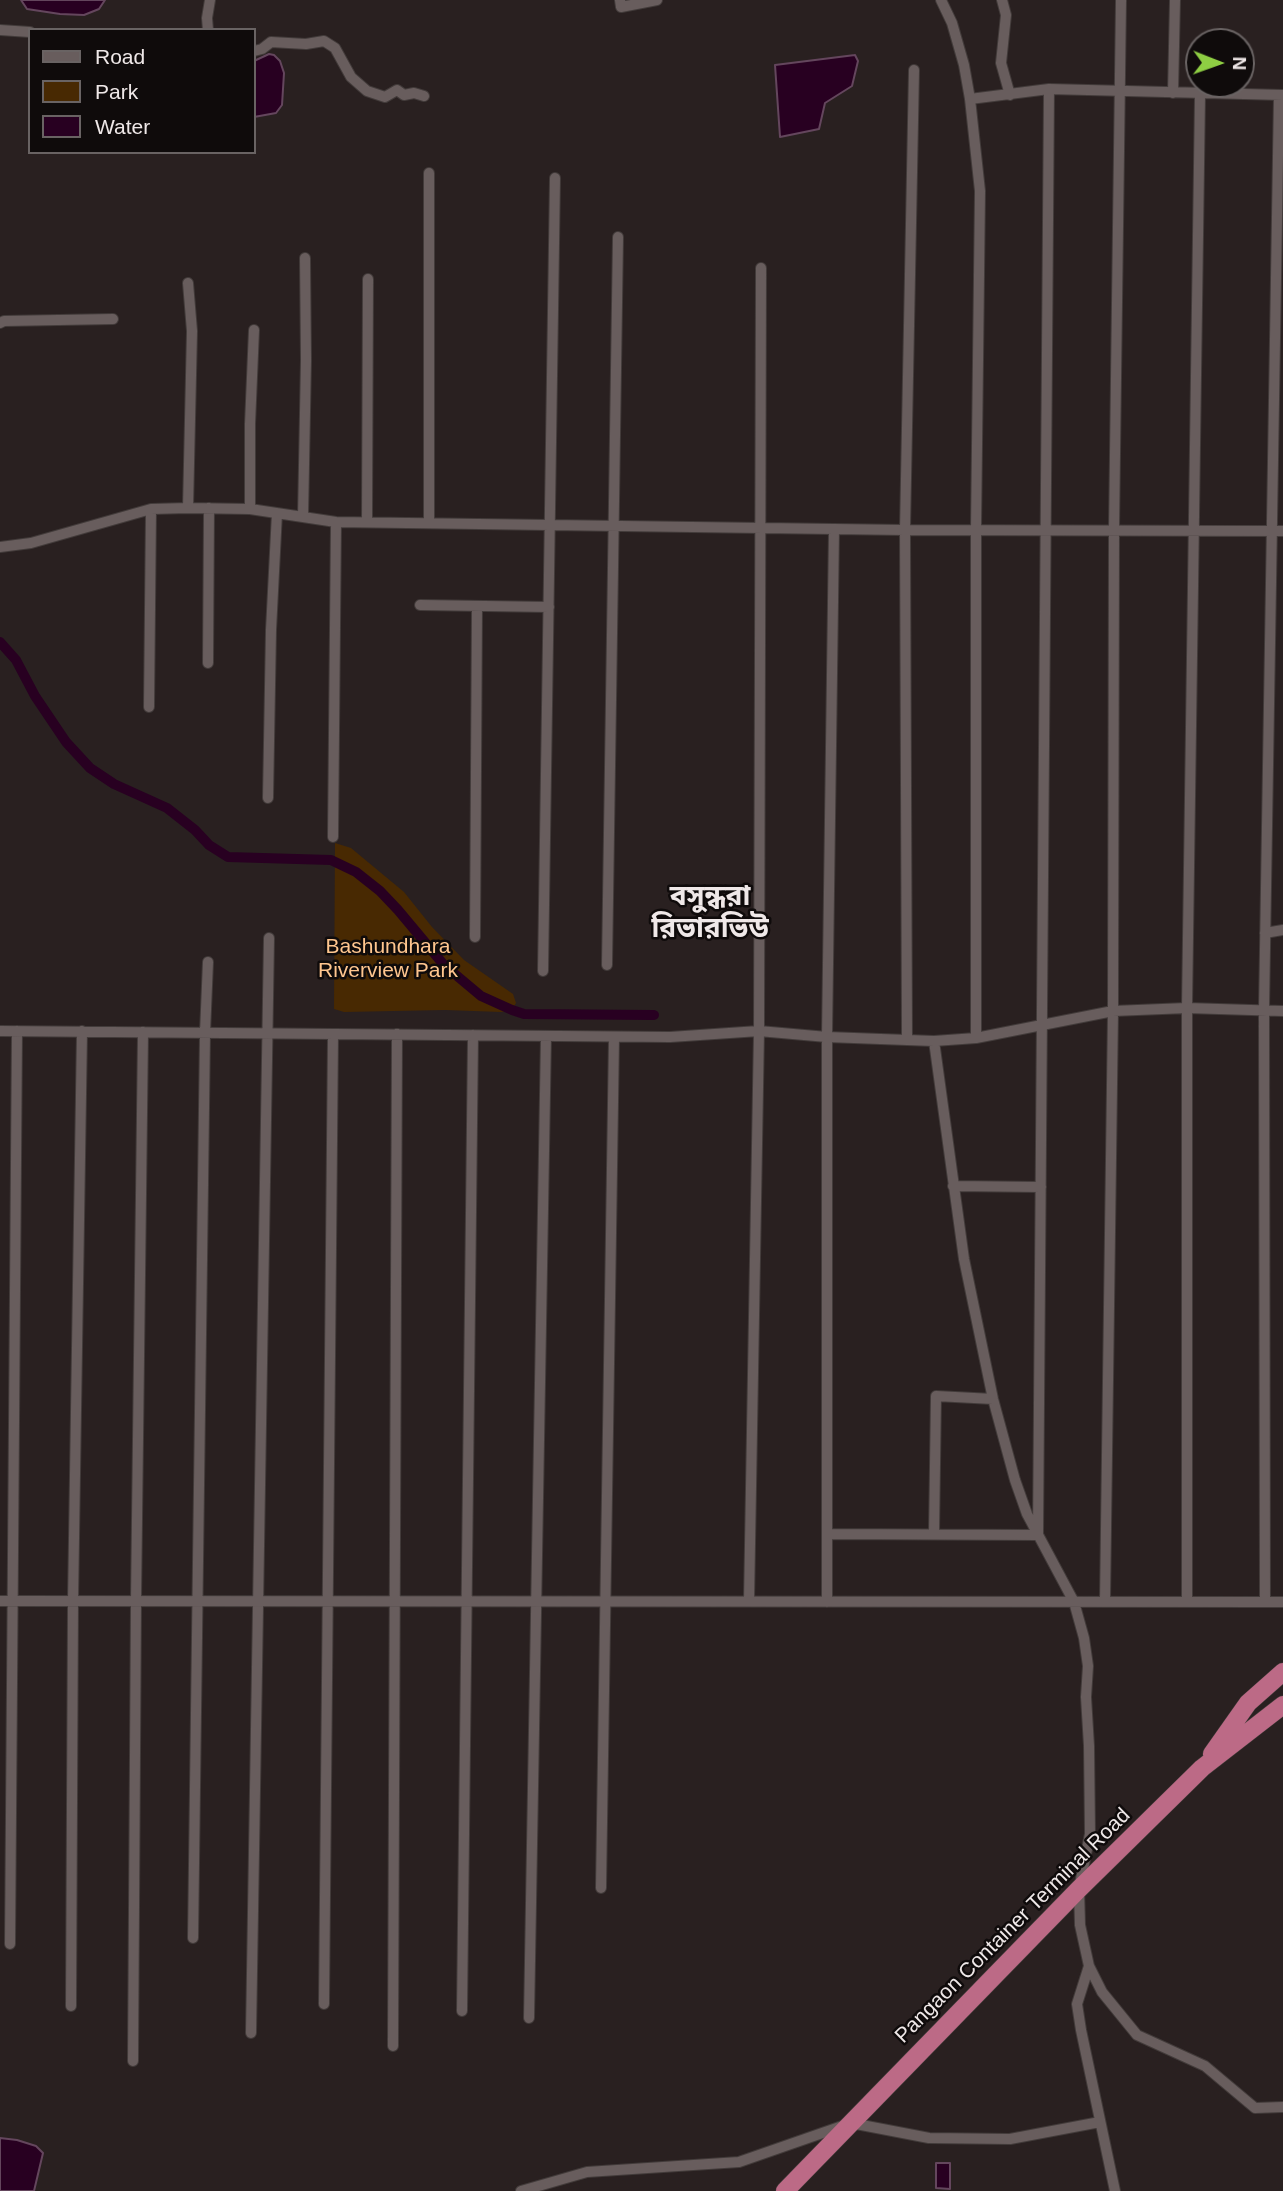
<!DOCTYPE html>
<meta charset="utf-8">
<style>
body{margin:0}
#map{position:relative;width:1283px;height:2191px;overflow:hidden;background:#292020;font-family:Arial,sans-serif}
canvas{display:block}
.legend{position:absolute;left:28px;top:28px;width:228px;height:126px;box-sizing:border-box;background:#0f0b0b;border:2px solid #696363;margin:0;padding:9px 12px;list-style:none;font-size:21px;color:#efe8e8}
.legend li{display:flex;align-items:center;gap:14px;height:35px}
.legend b{width:35px;border:2px solid #696363}
.north{position:absolute;left:1185px;top:28px;width:70px;height:70px;box-sizing:border-box;background:#0f0b0b;border:2px solid #696363;border-radius:50%;rotate:91deg;font-size:19px;font-weight:700;line-height:28px;text-align:center;color:#efe8e8}
.north::after{content:'';display:block;margin:auto;width:24px;height:32px;background:#8ece43;clip-path:polygon(50% 0,100% 100%,50% 72%,0 100%)}
</style>
<div id="map">
<canvas width="1283" height="2191"></canvas>
<ul class="legend">
<li><b style="height:9px;background:#685d5d"></b>Road</li>
<li><b style="height:19px;background:#482902"></b>Park</li>
<li><b style="height:19px;background:#280021"></b>Water</li>
</ul>
<div class="north">N</div>
</div>
<script>
const c = document.querySelector('canvas').getContext('2d');
c.lineJoin = 'round';
function fillPath(path, color) {
  c.fillStyle = color;
  c.fill(path, 'evenodd');
}
function toPath(rows) {
  const path = new Path2D();
  for (const r of rows) {
    path.moveTo(r[0], r[1]);
    for (let i = 2; i < r.length; i += 2) path.lineTo(r[i], r[i + 1]);
  }
  return path;
}
function trace(path, color, width, dash) {
  c.strokeStyle = color;
  c.lineWidth = width;
  c.lineCap = dash ? 'butt' : 'round';
  c.setLineDash(dash || []);
  c.stroke(path);
}
function drawText(font, color, halo, rows, align = 'center') {
  c.font = font + ' Arial,"Noto Sans Bengali",sans-serif';
  c.lineWidth = 5;
  c.setLineDash([]);
  c.textBaseline = 'middle';
  c.strokeStyle = halo;
  c.fillStyle = color;
  for (const [text, x, y, turn = 0] of rows) {
    c.save();
    c.translate(x, y);
    c.rotate((+turn || 0) * Math.PI / 180);
    c.textAlign = isNaN(turn) ? turn : align;
    if (halo) c.strokeText(text, 0, 0);
    c.fillText(text, 0, 0);
    c.restore();
  }
}
const green = toPath([
 [335,843,351,848,404,892,432,927,464,960,513,994,516,1003,512,1010,501,1012,445,1010,344,1012,334,1009]
]);
const water = toPath([
 [21,0,105,0,99,9,84,15,60,14,27,9,21,0],
 [269,54,274,55,280,61,284,73,282,105,276,113,254,117,254,61,269,54],
 [855,55,858,61,852,86,825,103,819,129,780,137,775,65,855,55],
 [0,2138,17,2140,36,2146,43,2153,34,2191,0,2191,0,2138],
 [936,2163,950,2163,950,2189,936,2188,936,2163]
]);
const canal = toPath([
 [0,642,16,660,35,696,66,742,90,768,114,784,167,808,195,830,209,845,228,857,331,860,356,872,380,891,398,910,444,965,481,996,512,1010,524,1014,654,1015]
]);
const minor = toPath([
 [620,0,621,7,657,0],
 [941,0,952,23,964,65,970,99,980,191,976,530,976,1038],
 [1002,0,1006,15,1001,63,1010,95],
 [0,30,30,32],
 [208,30,207,18,210,0],
 [254,51,262,49,271,42,306,44,324,41,335,48,351,77,367,91,385,97,397,90,404,95,414,93,424,96],
 [1173,93,1175,0],
 [970,99,1049,89,1283,95],
 [429,173,429,523],
 [188,283,192,331,188,508],
 [0,323,4,321,113,319],
 [250,509,250,424,254,330],
 [303,517,306,360,305,258],
 [367,522,368,279],
 [0,547,31,543,151,509,188,508,250,509,336,522,905,530,1283,531],
 [420,605,549,607],
 [208,663,209,508],
 [149,707,151,509],
 [268,798,271,630,277,513],
 [333,837,336,522],
 [1265,933,1283,930],
 [475,937,477,606],
 [607,965,618,237],
 [543,971,555,178],
 [0,1031,670,1037,759,1031,827,1037,934,1041,976,1038,1113,1011,1187,1008,1283,1011],
 [907,1040,905,530,914,70],
 [934,1041,964,1259,993,1399,1015,1480,1027,1514,1074,1602,1084,1638,1088,1666,1086,1697,1089,1746,1090,1834,1079,1889,1080,1925,1089,1966,1077,2004,1081,2030,1115,2191],
 [953,1186,1041,1187],
 [827,1534,1038,1535,1049,89],
 [934,1534,936,1396,993,1399],
 [0,1601,1283,1602],
 [749,1601,759,1031,761,268],
 [827,1602,827,1037,834,529],
 [1105,1602,1113,1011,1114,530,1121,0],
 [1187,1602,1187,1008,1200,95],
 [1265,1602,1264,1009,1279,95],
 [601,1888,614,1037],
 [193,1938,205,1033,208,962],
 [10,1944,17,1031],
 [1089,1966,1102,1992,1137,2035,1205,2066,1255,2108,1283,2107],
 [324,2004,333,1034],
 [71,2006,73,1601,82,1031],
 [462,2011,473,1035],
 [529,2018,546,1036],
 [251,2033,269,938],
 [393,2046,397,1034],
 [133,2061,136,1601,143,1032],
 [521,2191,587,2172,739,2162,851,2123,929,2138,1010,2139,1100,2122]
]);
const trunk = toPath([
 [1212,1754,1248,1703,1283,1672],
 [785,2191,1079,1889,1202,1768,1283,1705]
]);
const parkNames = [
 ["Bashundhara",388,947],
 ["Riverview Park",388,971]
];
const streetNames = [
 ["Pangaon Container Terminal Road",1013,1926,-45]
];
const districtNames = [
 ["বসুন্ধরা",710,897],
 ["রিভারভিউ",710,929]
];
fillPath(green, '#482902');
fillPath(water, '#280021');
trace(water, '#64465d', 2);
trace(canal, '#280021', 10);
trace(minor, '#423b3a', 12);
trace(trunk, '#423b3a', 19);
trace(minor, '#685d5d', 10);
trace(trunk, '#bc6a86', 18);
drawText('21px', '#ffc68f', '#0f0b0b', parkNames);
drawText('21px', '#efe8e8', '#0f0b0b', streetNames);
drawText('bold 28px', '#efe8e8', '#0f0b0b', districtNames);
</script>
